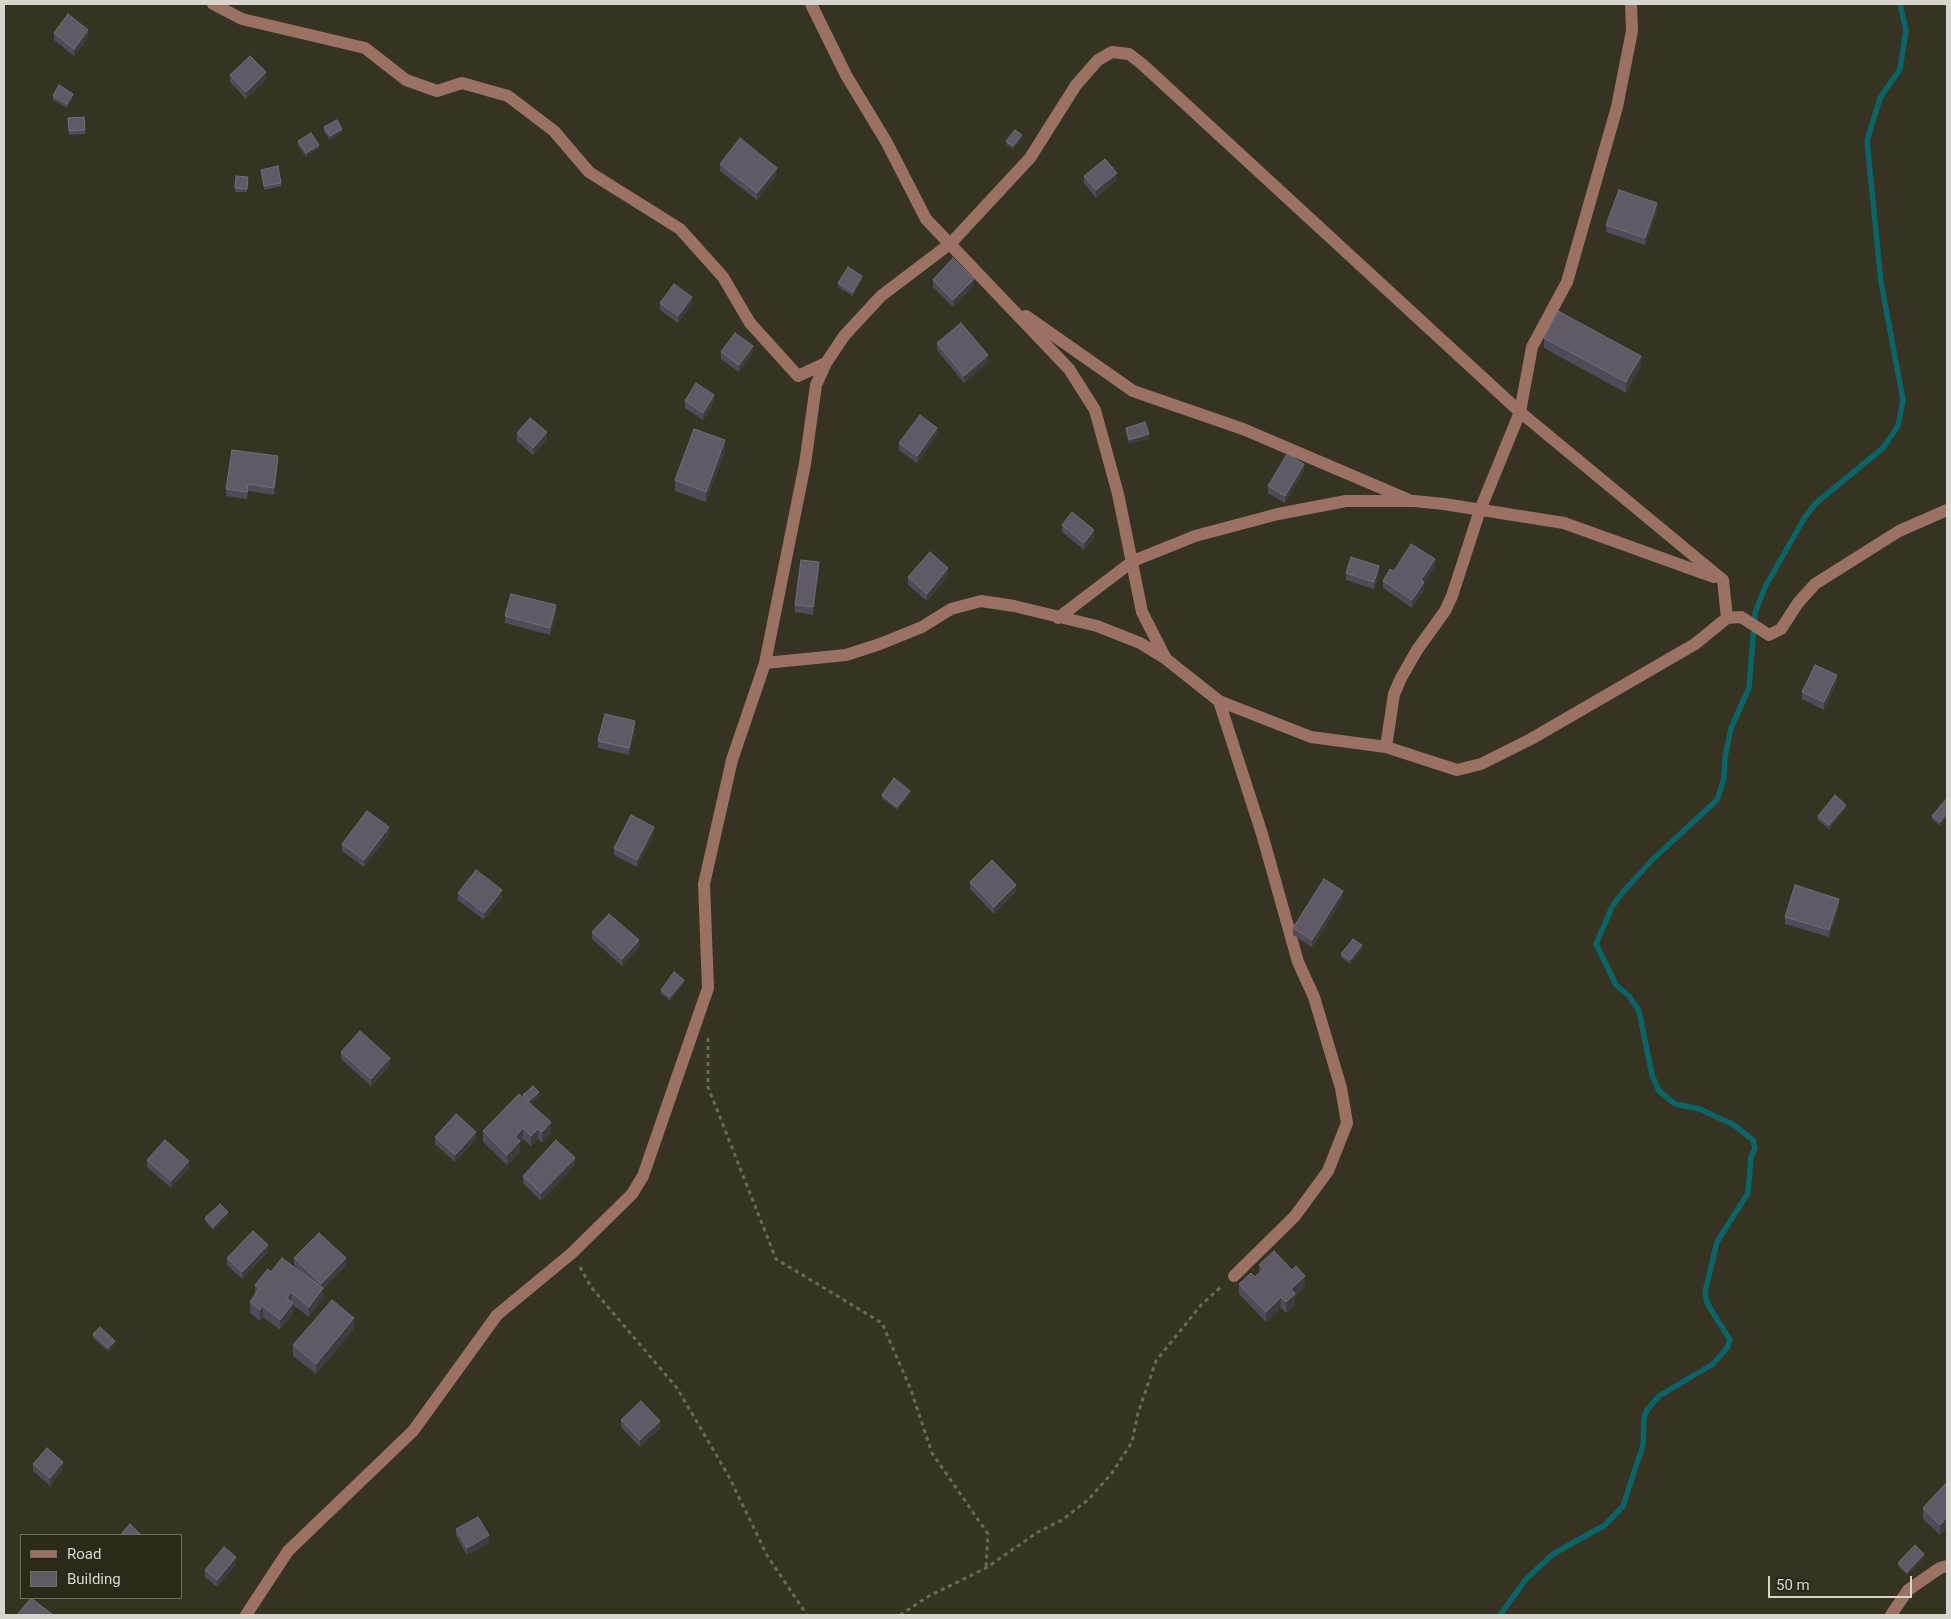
<!DOCTYPE html>
<style>
body{margin:0}
#map{position:relative;width:1951px;height:1619px;overflow:hidden;background:#373323;font-family:Roboto,sans-serif}
canvas{display:block}
.frame{position:absolute;inset:0;border:5px solid #d8d5cc;pointer-events:none}
.legend{position:absolute;left:20px;top:1534px;width:162px;height:65px;box-sizing:border-box;background:#2d291a;border:1px solid #716e61;margin:0;padding:6px 9px;list-style:none;font-size:15px;color:#d8d5cc}
.legend li{display:flex;align-items:center;gap:10px;height:25px}
.legend b{width:25px;border:1px solid #716e61}
.scale{position:absolute;left:1768px;top:1576px;width:144px;height:22px;box-sizing:border-box;border:2px solid #d8d5cc;border-top:0;padding-left:6px;font-size:15px;line-height:18px;white-space:nowrap;color:#d8d5cc;-webkit-text-stroke:4px #2d291a;paint-order:stroke}
</style>
<div id="map">
<canvas width="1951" height="1619"></canvas>
<div class="frame"></div>
<ul class="legend">
<li><b style="height:6px;background:#9a7163"></b>Road</li>
<li><b style="height:14px;background:#5f5a65"></b>Building</li>
</ul>
<div class="scale">50 m</div>
</div>
<script>
const c = document.querySelector('canvas').getContext('2d');
c.lineJoin = 'round';
function toPath(rows) {
  const path = new Path2D();
  for (const r of rows) {
    path.moveTo(r[0], r[1]);
    for (let i = 2; i < r.length; i += 2) path.lineTo(r[i], r[i + 1]);
  }
  return path;
}
function trace(path, color, width, dash) {
  c.strokeStyle = color;
  c.lineWidth = width;
  c.lineCap = dash ? 'butt' : 'round';
  c.setLineDash(dash || []);
  c.stroke(path);
}
function fillPath(path, color) {
  c.fillStyle = color;
  c.fill(path, 'evenodd');
}
const stream = toPath([
 [1500,1615,1527,1578,1553,1554,1605,1525,1623,1506,1643,1445,1644,1418,1647,1410,1659,1396,1713,1364,1727,1348,1730,1340,1707,1303,1705,1292,1717,1242,1748,1193,1751,1157,1755,1148,1753,1140,1734,1125,1700,1109,1675,1104,1659,1091,1652,1075,1639,1011,1629,996,1616,985,1596,944,1612,907,1622,893,1652,860,1717,800,1724,778,1725,757,1731,728,1749,688,1755,613,1765,587,1805,517,1816,503,1883,448,1898,426,1903,400,1881,282,1867,141,1880,98,1900,69,1906,30,1900,4]
]);
const path = toPath([
 [708,1038,708,1087,776,1259,882,1323,911,1390,932,1453,988,1534,986,1568],
 [580,1267,591,1287,677,1388,728,1475,768,1557,807,1615],
 [900,1615,929,1596,986,1568,1038,1532,1062,1520,1089,1499,1112,1473,1132,1442,1138,1413,1156,1361,1201,1305,1222,1286]
]);
const minor = toPath([
 [213,4,242,19,365,48,406,80,437,91,462,83,508,96,554,131,589,172,680,229,723,277,750,323,798,376,826,363],
 [811,4,846,75,887,143,926,219,1069,369,1095,410,1118,494,1142,612,1166,659,1219,701,1311,737,1386,747,1457,770,1481,764,1531,739,1695,644,1727,618,1741,617,1769,635,1781,629,1798,603,1815,584,1899,531,1947,510],
 [1026,316,1133,391,1243,429,1407,499],
 [1058,618,1133,561,1195,536,1278,514,1346,501,1414,501,1444,504,1564,523,1714,577],
 [765,663,846,655,880,644,922,627,951,609,981,601,1014,606,1097,626,1140,643,1166,659],
 [1219,701,1262,834,1298,962,1314,997,1341,1088,1347,1123,1328,1171,1295,1216,1234,1276],
 [1386,747,1394,694,1401,678,1417,650,1445,611,1452,596,1480,510,1520,412,1532,347,1567,282,1617,107,1632,31,1631,4],
 [246,1615,288,1551,413,1431,497,1315,572,1253,632,1194,643,1176,708,988,704,884,732,760,765,663,805,464,816,385,826,363,844,336,881,296,951,243,1030,158,1076,85,1098,60,1112,52,1129,54,1142,64,1520,412,1723,580,1727,618],
 [1891,1615,1908,1590,1940,1568,1947,1566]
]);
const wall = toPath([
 [54,33,88,37,74,56,54,40],
 [230,75,266,79,246,99,230,82],
 [53,96,73,97,67,108,53,100],
 [84,117,85,134,69,135,68,118],
 [324,127,342,132,330,140,324,131],
 [1022,138,1013,149,1006,144,1006,141],
 [298,141,319,148,306,157,298,145],
 [720,164,777,175,757,200,720,171],
 [261,170,281,183,281,186,264,190],
 [236,176,248,177,247,192,235,192],
 [1084,176,1117,180,1096,198,1084,183],
 [1657,211,1645,245,1606,232,1606,225],
 [862,279,853,296,838,287,838,283],
 [933,280,974,286,953,307,933,287],
 [660,303,692,304,678,323,660,310],
 [1544,338,1641,366,1626,393,1544,348],
 [937,343,988,362,964,383,937,350],
 [721,352,753,353,739,372,721,359],
 [685,401,714,402,703,420,685,408],
 [1126,428,1149,438,1129,444,1126,431],
 [517,433,547,439,533,455,517,441],
 [937,435,917,463,899,450,899,443],
 [725,451,706,502,675,491,675,480],
 [278,464,274,495,248,491,247,499,226,496,226,489],
 [1304,471,1285,503,1268,493,1268,486],
 [1062,525,1094,537,1084,550,1062,532],
 [1435,567,1424,582,1424,589,1412,608,1383,588,1383,581,1394,571],
 [819,569,813,615,795,612,795,605],
 [1346,573,1379,574,1374,589,1346,580],
 [948,576,927,601,908,585,908,577],
 [556,613,550,635,505,623,505,616],
 [1837,682,1824,710,1802,699,1802,692],
 [635,728,629,755,598,748,598,741],
 [910,794,897,810,882,798,882,795],
 [1947,798,1940,826,1932,819,1932,816],
 [1846,808,1829,829,1818,820,1818,816],
 [389,834,364,867,342,851,342,844],
 [654,834,637,867,614,855,614,848],
 [970,882,1016,892,994,914,970,889],
 [458,893,502,897,484,920,458,900],
 [1343,898,1312,947,1293,935,1293,928],
 [1839,906,1829,937,1785,924,1785,917],
 [592,932,639,947,622,966,592,939],
 [1362,949,1350,964,1341,957,1341,954],
 [684,983,670,1001,661,993,661,990],
 [341,1052,390,1065,371,1086,341,1059],
 [523,1095,539,1096,530,1104,551,1133,542,1143,538,1139,531,1146,523,1139,520,1142,520,1152,507,1165,483,1142,483,1131,523,1098],
 [435,1137,476,1139,455,1162,435,1144],
 [147,1160,189,1168,171,1188,147,1167],
 [575,1165,541,1201,523,1183,523,1176],
 [228,1216,213,1230,205,1221,205,1218],
 [268,1252,242,1279,227,1265,227,1258],
 [294,1258,346,1266,323,1289,323,1299,309,1317,293,1305,293,1313,280,1330,263,1317,260,1321,250,1313,250,1302,255,1294,255,1285,305,1275,294,1265],
 [1259,1265,1305,1287,1295,1296,1295,1304,1286,1313,1281,1308,1266,1322,1239,1294,1239,1284,1255,1277,1259,1274],
 [354,1329,316,1374,293,1356,293,1345],
 [93,1334,115,1344,108,1351,93,1338],
 [621,1420,660,1428,640,1447,621,1427],
 [33,1464,63,1469,50,1486,33,1471],
 [1947,1482,1940,1535,1923,1519,1923,1508],
 [456,1529,489,1543,467,1555,456,1536],
 [1924,1558,1907,1575,1898,1566,1898,1563],
 [236,1564,217,1587,205,1577,205,1570]
]);
const shadedWall = toPath([
 [88,30,88,37,74,56,74,49],
 [266,72,266,79,246,99,246,92],
 [73,94,73,97,67,108,67,104],
 [342,129,342,132,330,140,330,136],
 [1022,135,1022,138,1013,149,1013,146],
 [319,145,319,148,306,157,306,153],
 [777,168,777,175,757,200,757,193],
 [1117,173,1117,180,1096,198,1096,190],
 [1657,203,1657,211,1645,245,1645,238],
 [862,276,862,279,853,296,853,292],
 [974,279,974,286,953,307,953,300],
 [692,297,692,304,678,323,678,316],
 [753,346,753,353,739,372,739,365],
 [988,355,988,362,964,383,964,376],
 [1641,356,1641,366,1626,393,1626,382],
 [714,395,714,402,703,420,703,413],
 [937,428,937,435,917,463,917,456],
 [547,432,547,439,533,455,533,448],
 [1149,434,1149,438,1129,444,1129,440],
 [725,440,725,451,706,502,706,492],
 [278,456,278,464,274,495,274,488],
 [1304,464,1304,471,1285,503,1285,496],
 [1094,530,1094,537,1084,550,1084,543],
 [1435,559,1435,567,1424,582,1424,589,1412,608,1412,600,1421,580],
 [819,562,819,569,813,615,813,607],
 [1379,566,1379,574,1374,589,1374,582],
 [948,568,948,576,927,601,927,594],
 [556,605,556,613,550,635,550,628],
 [1837,675,1837,682,1824,710,1824,702],
 [635,721,635,728,629,755,629,748],
 [910,791,910,794,897,810,897,807],
 [1846,805,1846,808,1829,829,1829,825],
 [1947,813,1947,817,1940,826,1940,822],
 [389,827,389,834,364,867,364,860],
 [654,827,654,834,637,867,637,860],
 [1016,885,1016,892,994,914,994,907],
 [502,890,502,897,484,920,484,913],
 [1343,891,1343,898,1312,947,1312,940],
 [1839,899,1839,906,1829,937,1829,930],
 [639,940,639,947,622,966,622,959],
 [1362,945,1362,949,1350,964,1350,960],
 [684,980,684,983,670,1001,670,997],
 [390,1058,390,1065,371,1086,371,1079],
 [539,1092,539,1096,529,1105,529,1101],
 [551,1122,551,1133,542,1143,542,1132],
 [523,1128,523,1139,520,1142,520,1152,507,1165,507,1155,515,1137],
 [538,1129,538,1139,531,1146,531,1136],
 [476,1132,476,1139,455,1162,455,1155],
 [575,1158,575,1165,541,1201,541,1193],
 [189,1161,189,1168,171,1188,171,1181],
 [228,1212,228,1216,213,1230,213,1227],
 [268,1245,268,1252,242,1279,242,1272],
 [346,1258,346,1266,323,1289,323,1299,309,1317,309,1307,321,1291,321,1284],
 [1305,1276,1305,1287,1295,1296,1295,1304,1286,1313,1286,1302,1291,1289],
 [291,1292,291,1303,287,1298],
 [1281,1297,1281,1308,1266,1322,1266,1312],
 [293,1303,293,1313,280,1330,280,1320],
 [263,1306,263,1317,260,1321,260,1310],
 [354,1318,354,1329,316,1374,316,1364],
 [115,1341,115,1344,108,1351,108,1348],
 [660,1421,660,1428,640,1447,640,1440],
 [63,1462,63,1469,50,1486,50,1478],
 [1947,1517,1947,1528,1940,1535,1940,1525],
 [489,1535,489,1543,467,1555,467,1548],
 [1924,1554,1924,1558,1907,1575,1907,1572],
 [236,1557,236,1564,217,1587,217,1580]
]);
const building = toPath([
 [68,14,88,30,74,49,54,33,68,14],
 [250,56,266,72,246,92,230,75,250,56],
 [59,85,73,94,67,104,53,96,59,85],
 [84,117,85,130,69,131,68,118,84,117],
 [337,120,342,129,330,136,324,127,337,120],
 [1015,130,1022,135,1013,146,1006,141,1015,130],
 [311,133,319,145,306,153,298,141,311,133],
 [740,138,777,168,757,193,720,164,740,138],
 [1105,159,1117,173,1096,190,1084,176,1105,159],
 [278,166,281,183,264,186,261,170,278,166],
 [236,176,248,177,247,189,235,188,236,176],
 [1619,190,1657,203,1645,238,1606,225,1619,190],
 [953,258,974,279,953,300,933,280,953,258],
 [848,267,862,276,853,292,838,283,848,267],
 [674,284,692,297,678,316,660,303,674,284],
 [1558,311,1641,356,1626,382,1544,338,1558,311],
 [961,323,988,355,964,376,937,343,961,323],
 [735,333,753,346,739,365,721,352,735,333],
 [696,383,714,395,703,413,685,401,696,383],
 [920,415,937,428,917,456,899,443,920,415],
 [530,418,547,432,533,448,517,433,530,418],
 [1145,422,1149,434,1129,440,1126,428,1145,422],
 [694,429,725,440,706,492,675,480,694,429],
 [232,450,278,456,274,488,248,484,247,492,226,489,232,450],
 [1287,454,1304,464,1285,496,1268,486,1287,454],
 [1072,512,1094,530,1084,543,1062,525,1072,512],
 [1411,544,1435,559,1421,580,1424,582,1412,600,1383,581,1390,569,1394,571,1411,544],
 [930,552,948,568,927,594,908,577,930,552],
 [1351,557,1379,566,1374,582,1346,573,1351,557],
 [801,560,819,562,813,607,795,605,801,560],
 [511,594,556,605,550,628,505,616,511,594],
 [1815,665,1837,675,1824,702,1802,692,1815,665],
 [605,714,635,721,629,748,598,741,605,714],
 [894,778,910,791,897,807,882,795,894,778],
 [1835,795,1846,805,1829,825,1818,816,1835,795],
 [1947,798,1947,813,1940,822,1932,816,1947,798],
 [367,811,389,827,364,860,342,844,367,811],
 [631,815,654,827,637,860,614,848,631,815],
 [992,860,1016,885,994,907,970,882,992,860],
 [476,870,502,890,484,913,458,893,476,870],
 [1324,879,1343,891,1312,940,1293,928,1324,879],
 [1795,885,1839,899,1829,930,1785,917,1795,885],
 [609,914,639,940,622,959,592,932,609,914],
 [1353,939,1362,945,1350,960,1341,954,1353,939],
 [674,972,684,980,670,997,661,990,674,972],
 [360,1031,390,1058,371,1079,341,1052,360,1031],
 [533,1086,539,1092,529,1101,523,1095,533,1086],
 [519,1094,551,1122,542,1132,538,1129,531,1136,523,1128,515,1137,520,1141,507,1155,483,1131,519,1094],
 [456,1114,476,1132,455,1155,435,1137,456,1114],
 [165,1140,189,1161,171,1181,147,1160,165,1140],
 [556,1140,575,1158,541,1193,523,1176,556,1140],
 [220,1204,228,1212,213,1227,205,1218,220,1204],
 [253,1231,268,1245,242,1272,227,1258,253,1231],
 [319,1233,346,1258,321,1284,294,1258,319,1233],
 [1274,1251,1292,1270,1296,1266,1305,1276,1291,1289,1295,1294,1286,1302,1281,1297,1266,1312,1239,1284,1251,1273,1255,1277,1264,1269,1259,1265,1274,1251],
 [282,1258,323,1288,309,1307,291,1292,287,1298,293,1303,280,1320,263,1306,260,1310,250,1302,259,1288,255,1285,268,1269,271,1272,282,1258],
 [332,1300,354,1318,316,1364,293,1345,332,1300],
 [100,1327,115,1341,108,1348,93,1334,100,1327],
 [641,1401,660,1421,640,1440,621,1420,641,1401],
 [47,1448,63,1462,50,1478,33,1464,47,1448],
 [1947,1482,1947,1517,1940,1525,1923,1508,1947,1482],
 [478,1517,489,1535,467,1548,456,1529,478,1517],
 [130,1524,141,1535,124,1535,122,1533,130,1524],
 [1915,1545,1924,1554,1907,1572,1898,1563,1915,1545],
 [224,1547,236,1557,217,1580,205,1570,224,1547],
 [31,1598,53,1615,17,1615,31,1598]
]);
trace(stream, '#0b6468', 5.5);
trace(path, '#6c695b', 3, [4, 4]);
trace(minor, '#9a7163', 12);
fillPath(wall, '#504b59');
fillPath(shadedWall, '#403b3e');
fillPath(building, '#5f5a65');
trace(building, '#726d75', 1);
</script>
